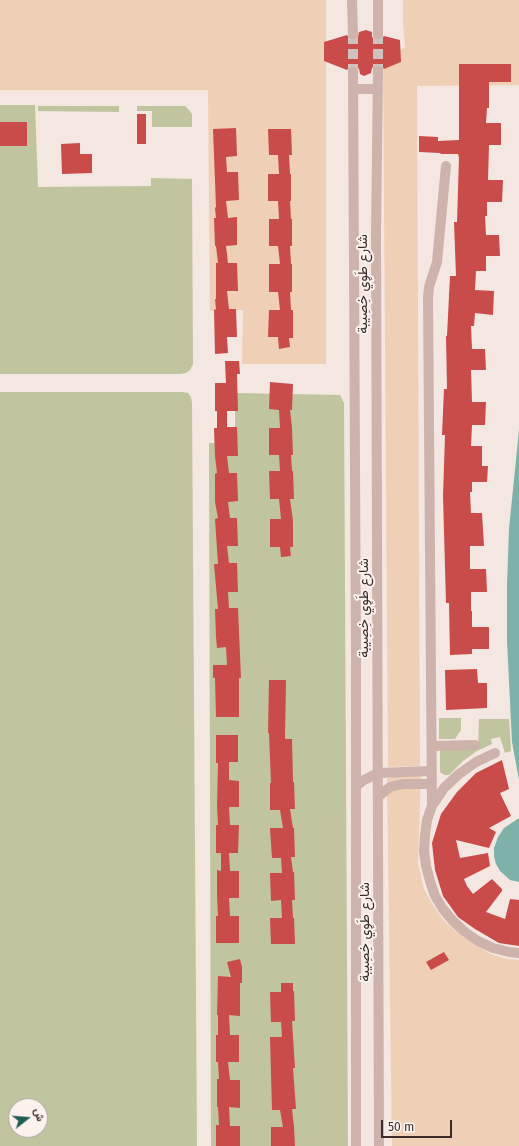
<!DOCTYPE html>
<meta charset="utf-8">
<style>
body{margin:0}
#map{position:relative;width:519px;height:1146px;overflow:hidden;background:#f4e6e1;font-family:"Fira Sans",Vazirmatn,sans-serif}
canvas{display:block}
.north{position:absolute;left:8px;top:1098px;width:40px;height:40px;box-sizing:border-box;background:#fbf2ee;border:1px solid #aea3a0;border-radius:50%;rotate:73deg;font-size:11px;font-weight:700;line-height:16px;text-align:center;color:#3b2c2b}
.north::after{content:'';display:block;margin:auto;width:14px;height:18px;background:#1e5e54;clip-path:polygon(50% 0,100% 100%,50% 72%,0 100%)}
.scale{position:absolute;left:381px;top:1120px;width:71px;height:18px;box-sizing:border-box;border:2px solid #3b2c2b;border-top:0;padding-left:5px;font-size:12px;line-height:14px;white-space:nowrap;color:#3b2c2b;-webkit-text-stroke:3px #fbf2ee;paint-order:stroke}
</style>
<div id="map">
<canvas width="519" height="1146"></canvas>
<div class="north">ش</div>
<div class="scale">50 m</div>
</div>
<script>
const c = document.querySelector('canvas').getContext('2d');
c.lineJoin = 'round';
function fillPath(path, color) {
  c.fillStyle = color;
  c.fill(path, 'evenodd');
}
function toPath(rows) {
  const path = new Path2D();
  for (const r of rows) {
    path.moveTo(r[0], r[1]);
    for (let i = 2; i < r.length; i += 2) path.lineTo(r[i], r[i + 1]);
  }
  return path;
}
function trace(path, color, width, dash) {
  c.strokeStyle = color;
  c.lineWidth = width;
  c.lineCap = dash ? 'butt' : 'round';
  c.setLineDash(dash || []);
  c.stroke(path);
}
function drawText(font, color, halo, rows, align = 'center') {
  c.font = font + ' "Fira Sans",Vazirmatn,sans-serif';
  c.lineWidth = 4;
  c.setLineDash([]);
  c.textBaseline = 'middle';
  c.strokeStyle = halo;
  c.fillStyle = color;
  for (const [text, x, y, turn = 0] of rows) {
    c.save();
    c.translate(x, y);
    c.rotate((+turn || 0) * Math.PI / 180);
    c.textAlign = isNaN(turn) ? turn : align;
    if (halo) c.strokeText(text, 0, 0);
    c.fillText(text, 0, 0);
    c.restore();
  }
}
const green = toPath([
 [0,105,35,105,38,187,151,186,151,178,192,179,193,364,190,370,186,373,180,374,0,374],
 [38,106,119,106,119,112,38,111],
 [137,106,185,106,189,110,192,114,192,127,152,127,152,111,137,111],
 [0,392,182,392,188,393,191,397,192,403,197,1146,0,1146],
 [16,1106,40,1106,40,1130,16,1130],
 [235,393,340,395,344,403,348,1146,211,1146,209,443,235,443],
 [439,718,461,718,461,730,455,739,439,739],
 [479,719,509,719,511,751,505,753,500,737,491,739,492,744,477,751,463,761,449,775,444,775,440,772,440,750,478,748]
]);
const sand = toPath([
 [0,0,326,0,326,364,242,364,243,310,210,311,208,90,0,90],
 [403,0,519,0,519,85,417,86,420,766,388,767,383,62,405,47,403,24],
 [393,775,421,775,418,863,424,889,434,907,446,923,463,937,475,945,493,955,508,959,519,960,519,1146,392,1146,387,779]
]);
const water = toPath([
 [519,430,519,780,512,742,507,641,507,585,509,529],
 [519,818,519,882,510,880,500,871,496,864,494,857,494,848,498,837,504,828]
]);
const building = toPath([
 [366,30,372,32,372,37,375,40,381,40,384,36,400,40,401,62,384,69,381,65,375,65,372,68,371,73,364,76,360,74,359,69,356,66,350,66,347,70,324,61,324,42,347,35,350,39,354,40,358,37,359,32],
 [459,64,511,64,511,82,489,82,489,108,487,108,486,123,501,123,501,145,489,145,488,180,503,180,502,202,487,202,487,216,485,216,486,235,499,235,500,256,486,256,486,271,476,271,475,290,494,291,493,315,475,313,474,326,471,326,472,349,485,349,486,370,471,370,472,402,486,402,485,425,472,425,471,446,482,446,482,466,488,466,487,482,472,482,472,492,470,492,471,513,482,513,484,546,470,546,470,569,486,569,487,592,471,592,471,611,472,611,472,627,489,627,489,649,472,649,472,654,450,655,449,603,446,603,443,496,445,435,442,435,444,389,447,389,446,336,447,336,450,276,456,276,454,222,457,222,459,158,458,154,441,154,440,153,419,152,419,136,438,137,438,141,459,140],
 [137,114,146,114,146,144,137,144],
 [0,122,27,122,27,146,0,146],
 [236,128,237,156,226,157,227,172,238,172,239,200,226,201,228,218,237,217,237,245,226,246,228,263,237,263,238,291,227,291,229,309,236,309,237,337,227,337,228,353,215,354,214,310,216,309,215,299,216,299,216,263,218,263,216,246,215,246,214,218,216,218,215,208,216,207,213,129],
 [268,129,291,129,292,155,289,155,290,174,291,174,291,201,290,201,291,219,292,219,292,246,290,246,291,264,292,264,292,292,290,292,291,310,293,310,293,338,289,338,290,347,279,349,278,337,268,337,269,310,280,310,278,292,269,292,269,264,280,264,278,246,269,246,269,219,279,219,278,201,268,201,268,174,279,174,278,155,269,155],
 [80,143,80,154,92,154,92,173,62,174,61,144],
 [225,361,239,361,240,374,237,374,238,411,227,411,227,427,237,427,238,456,227,456,229,473,237,473,238,501,228,502,230,518,237,518,238,546,227,546,229,563,237,563,238,592,228,592,229,608,238,608,241,678,239,678,239,717,216,717,215,678,213,678,213,665,227,665,226,647,217,648,216,637,215,609,218,609,214,564,218,564,215,519,218,518,215,502,215,474,217,473,215,456,214,428,217,428,217,411,215,411,215,383,226,383],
 [270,382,293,384,292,410,290,410,292,428,293,455,291,455,292,471,293,471,294,499,290,499,293,521,293,547,290,547,291,556,281,557,280,547,270,547,270,519,281,519,279,499,270,499,269,471,280,471,279,455,269,455,269,428,280,428,279,410,269,409],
 [477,669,478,683,487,683,487,708,446,710,445,670],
 [269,680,286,680,285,739,292,739,293,782,294,782,295,809,290,809,293,828,294,828,295,857,291,857,293,872,294,872,295,900,292,900,293,918,294,918,295,944,271,944,270,918,282,918,281,900,271,901,270,873,282,873,281,858,272,858,270,828,283,828,280,810,270,810,270,783,271,783,269,733,268,733],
 [216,735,238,735,238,762,229,762,229,780,239,781,239,807,229,807,230,825,239,825,238,853,229,853,230,871,239,871,239,898,229,898,230,916,239,916,239,943,216,943,216,916,218,916,217,895,217,870,221,871,221,853,216,853,216,825,218,825,217,807,218,763,216,763],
 [502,760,509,789,500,793,511,816,489,828,496,832,489,848,456,840,460,858,488,853,490,866,464,879,467,886,473,894,492,879,502,889,502,891,486,912,505,919,510,899,519,900,519,946,499,943,475,929,458,917,443,896,435,870,432,843,441,814,457,792,476,773],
 [444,952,449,960,431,970,426,962],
 [240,959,242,967,242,983,240,983,240,1016,229,1015,230,1035,239,1035,239,1062,228,1062,230,1080,240,1080,240,1108,229,1107,230,1126,240,1126,240,1146,216,1146,216,1125,219,1125,218,1107,217,1107,217,1079,219,1079,218,1062,216,1062,216,1035,218,1035,218,1015,217,1015,218,976,231,977,227,962],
 [281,983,293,983,293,991,294,991,295,1021,292,1021,295,1068,293,1068,296,1109,292,1109,294,1127,295,1146,271,1146,271,1127,283,1127,280,1110,272,1110,270,1037,282,1037,281,1022,271,1022,270,992,281,992]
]);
const minorTunnel = toPath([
 [353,34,353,72],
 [378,34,378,71]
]);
const minor = toPath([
 [352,0,353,34],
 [378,34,378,0],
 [378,71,376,234,379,1146],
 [353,72,356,661,356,1146],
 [353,89,378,89],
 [432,746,475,745],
 [495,753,476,762,459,774,444,788,432,806,427,820,425,835,424,851,426,866,430,881,435,896,443,909,453,921,465,932,478,941,493,948,509,952,519,953],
 [356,786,364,780,378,773,431,771],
 [378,797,390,787,403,784,432,784],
 [432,806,428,298,429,287,437,262,446,166]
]);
const streetNames = [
 ["شارع طَوِي خِصِيبة",363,284,-90],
 ["شارع طَوِي خِصِيبة",364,608,-90],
 ["شارع طَوِي خِصِيبة",365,932,-90]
];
fillPath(green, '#c0c49f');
fillPath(sand, '#f0cfb7');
fillPath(water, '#7eb2a9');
fillPath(building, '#c94b4a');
trace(minorTunnel, '#cfc1bd', 10, [10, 5]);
trace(minor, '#cdb3ab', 10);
drawText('14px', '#3b2c2b', '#fbf2ee', streetNames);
</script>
